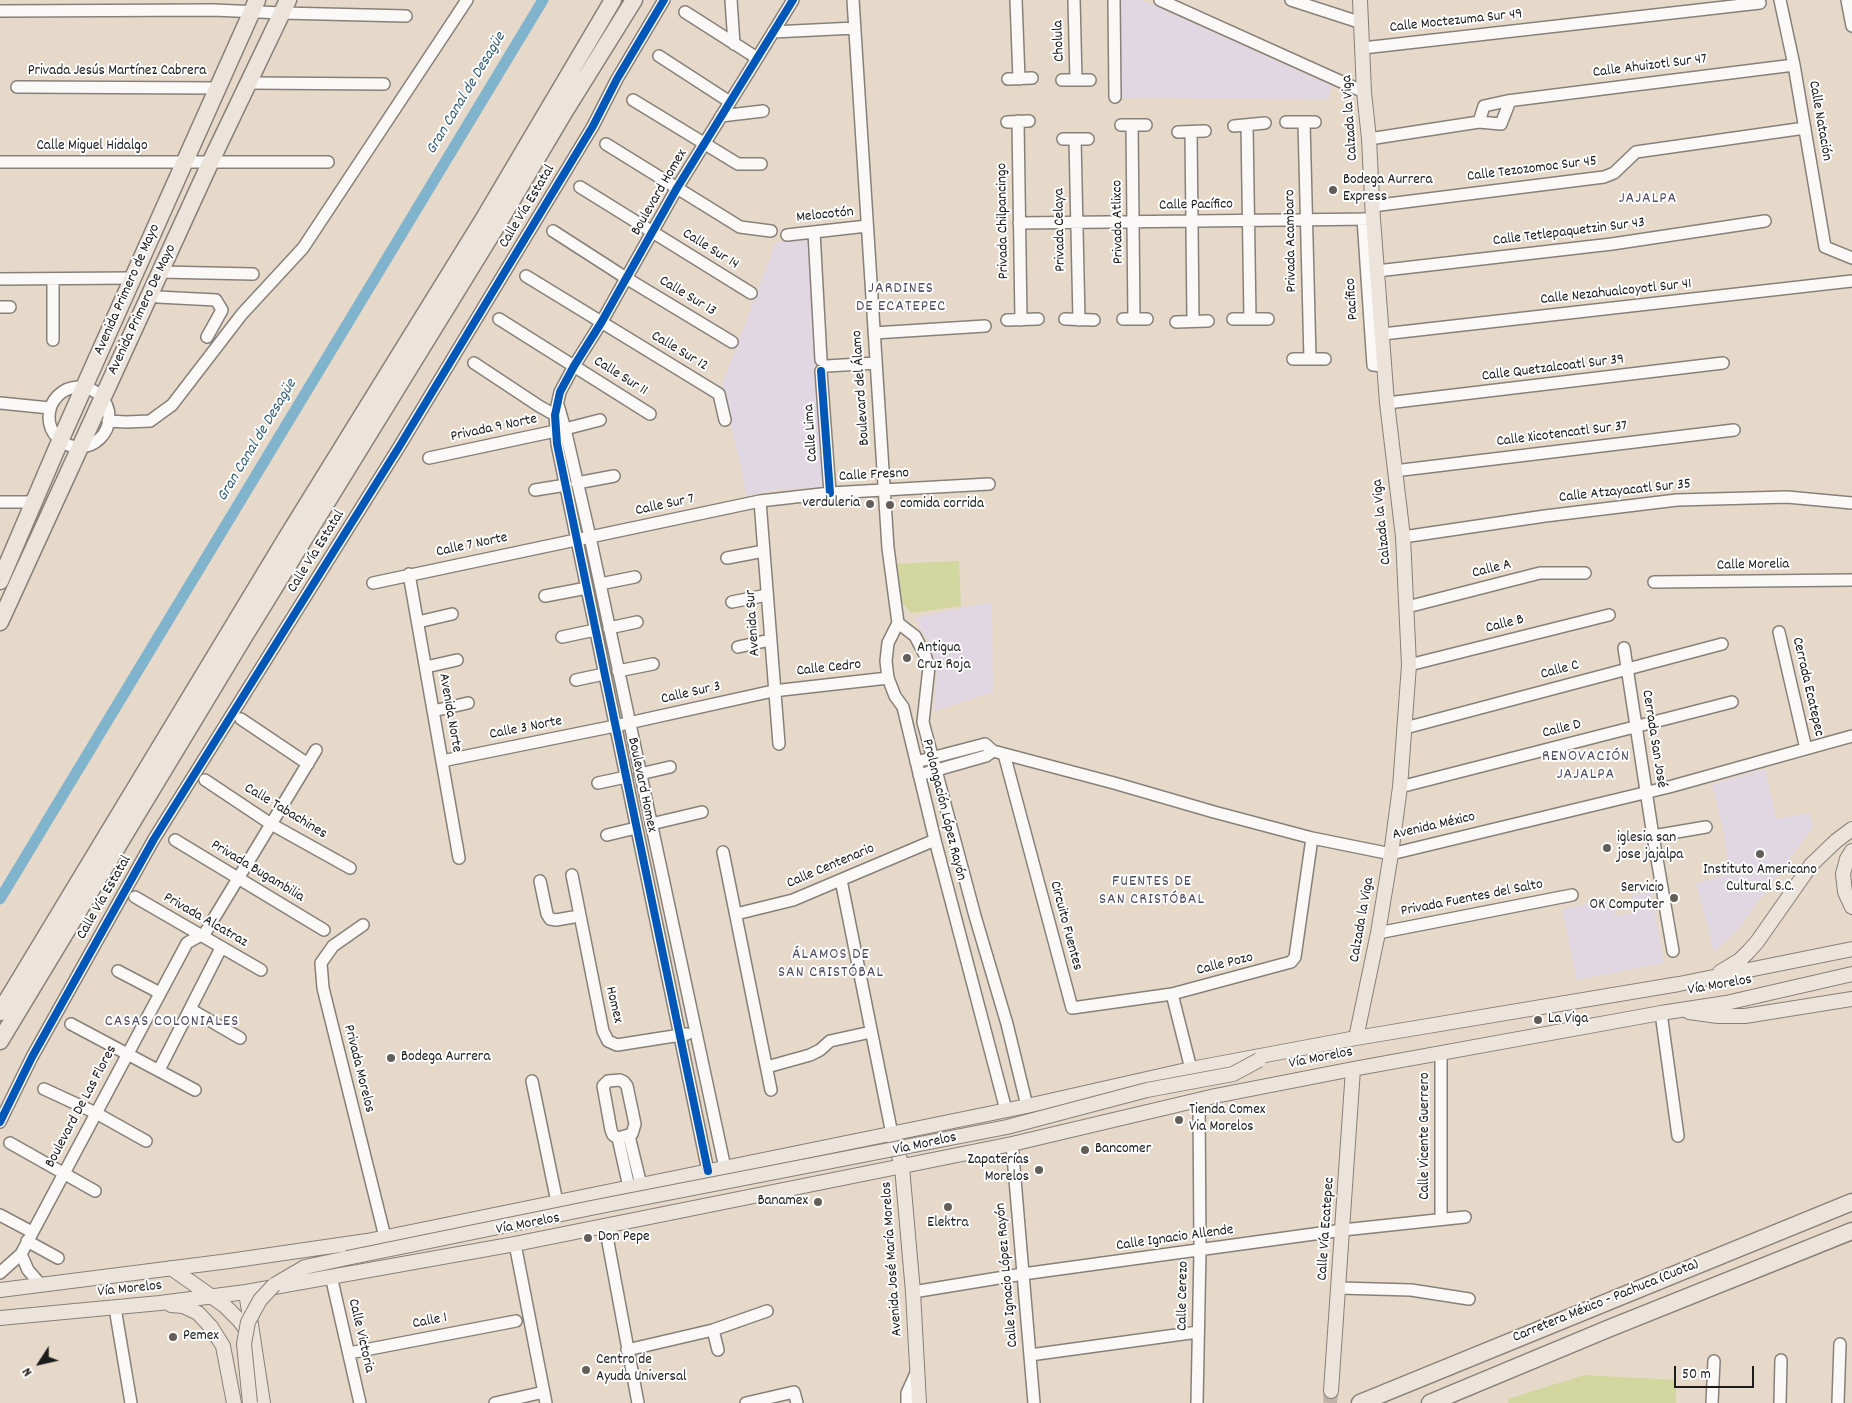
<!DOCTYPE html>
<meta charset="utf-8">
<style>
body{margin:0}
#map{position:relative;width:1852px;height:1403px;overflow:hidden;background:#e7d9c9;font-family:Dekko,sans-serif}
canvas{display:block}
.north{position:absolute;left:15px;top:1338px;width:50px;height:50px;-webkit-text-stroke:4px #fff;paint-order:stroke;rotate:235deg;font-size:14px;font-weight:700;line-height:20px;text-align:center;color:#1c1c1c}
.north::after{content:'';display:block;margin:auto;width:18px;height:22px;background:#1c1c1c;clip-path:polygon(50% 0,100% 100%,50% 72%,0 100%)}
.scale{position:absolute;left:1674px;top:1366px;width:80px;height:22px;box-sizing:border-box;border:2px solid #1c1c1c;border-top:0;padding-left:6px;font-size:15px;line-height:18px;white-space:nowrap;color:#1c1c1c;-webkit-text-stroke:4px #fff;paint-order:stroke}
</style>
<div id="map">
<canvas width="1852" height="1403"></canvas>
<div class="north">N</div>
<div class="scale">50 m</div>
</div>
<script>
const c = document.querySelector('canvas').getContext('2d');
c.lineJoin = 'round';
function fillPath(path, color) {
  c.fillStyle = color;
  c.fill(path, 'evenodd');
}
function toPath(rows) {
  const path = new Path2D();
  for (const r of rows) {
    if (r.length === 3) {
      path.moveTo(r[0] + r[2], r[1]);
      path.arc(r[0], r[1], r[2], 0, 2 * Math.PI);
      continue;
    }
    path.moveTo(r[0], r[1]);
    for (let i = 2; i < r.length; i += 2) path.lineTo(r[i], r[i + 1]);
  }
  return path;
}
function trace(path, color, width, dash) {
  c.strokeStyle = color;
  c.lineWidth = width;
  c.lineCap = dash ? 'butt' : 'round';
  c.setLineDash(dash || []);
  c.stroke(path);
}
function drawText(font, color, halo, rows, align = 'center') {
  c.font = font + ' Dekko,sans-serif';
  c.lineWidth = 4;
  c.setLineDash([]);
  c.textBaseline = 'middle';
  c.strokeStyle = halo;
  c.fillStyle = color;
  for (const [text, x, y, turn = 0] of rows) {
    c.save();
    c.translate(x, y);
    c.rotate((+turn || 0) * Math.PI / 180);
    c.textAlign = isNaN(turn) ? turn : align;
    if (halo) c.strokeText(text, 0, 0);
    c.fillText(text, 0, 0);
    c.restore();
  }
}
const built = toPath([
 [1119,0,1142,0,1332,86,1328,99,1122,98],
 [810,240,824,488,780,489,747,496,724,392,720,390,776,242],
 [992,602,993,692,934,711,937,676,928,641,914,618],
 [1765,769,1776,819,1809,813,1813,827,1736,932,1714,952,1696,883,1729,874,1724,833,1712,784],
 [1651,892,1664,963,1577,980,1562,909,1612,899,1616,916,1625,914,1635,912,1632,895]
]);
const green = toPath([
 [959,561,961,606,911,613,901,602,895,593,894,564],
 [1584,1375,1676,1380,1676,1403,1508,1403,1508,1399]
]);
const canal = toPath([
 [0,899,543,0]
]);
const majorTunnel = toPath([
 [1330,1403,1331,1391]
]);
const minor = toPath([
 [731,0,734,44],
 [853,0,888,548,898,623],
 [1016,0,1019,79],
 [1074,0,1076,80],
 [1114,0,1115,97],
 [1160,0,1364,92],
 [1291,0,1362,23],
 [1780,0,1794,65,1825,247,1852,258],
 [1847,0,1852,26],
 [0,11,213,10,282,13,406,16],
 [685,12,757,58],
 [773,32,855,28],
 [1363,48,1760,3],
 [659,56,730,102],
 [1008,79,1032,78],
 [1062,80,1090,80],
 [249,83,384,84],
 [17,87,217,88],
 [633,100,738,164,761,164],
 [721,116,763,111],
 [1018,121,1021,320],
 [1007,122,1029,121],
 [1286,122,1315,122],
 [1304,122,1310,359],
 [1479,122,1484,106,1507,101,1794,65],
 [1121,125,1146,125],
 [1132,125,1134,319],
 [1247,125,1250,319],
 [1234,126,1265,123],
 [1178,132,1205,131],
 [1191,132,1193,321],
 [1063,139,1088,139],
 [1075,139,1079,320],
 [1369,139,1479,122,1501,124,1510,101],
 [606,144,740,227,771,231],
 [0,162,328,162],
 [580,187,751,293],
 [1372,206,1604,177,1614,173,1636,152,1805,128],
 [1363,219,1373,365,1384,366],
 [1019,223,1373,219],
 [553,231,626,278,732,342],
 [814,232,821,360],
 [787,235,867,226],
 [1377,271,1612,244,1765,221],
 [161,272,253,274],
 [526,276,719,394,725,420],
 [0,279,133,278],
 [151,294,158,297,216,300,222,310,207,337],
 [0,307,10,307],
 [499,319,650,414],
 [1065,319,1094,320],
 [1123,319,1147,319],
 [1233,319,1268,319],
 [1007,320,1038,319],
 [1176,322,1208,321],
 [874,333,985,326],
 [1383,334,1852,281],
 [53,340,53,279],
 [1293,359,1325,359],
 [474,363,539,406,555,415,560,415],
 [827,366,876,363],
 [821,371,830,493],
 [79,417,30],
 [0,403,50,408],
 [1387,403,1723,363],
 [558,405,565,429,590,537,725,1168],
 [108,421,126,422,150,421,172,405,242,314,303,248,467,0],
 [429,458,565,429,600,420],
 [1394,471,1734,430],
 [577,483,614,476],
 [535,490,566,485],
 [760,501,779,744],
 [0,502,35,502],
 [1403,537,1545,516,1677,500,1787,497,1852,503],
 [727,558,764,551],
 [409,574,459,858],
 [1654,582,1852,580],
 [373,583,760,501,830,493,989,484],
 [600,584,635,577],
 [545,596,587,588],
 [732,602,767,595],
 [1407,607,1540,573,1585,573],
 [418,622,452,614],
 [898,623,915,636,925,655,929,667,923,722,975,916,1007,1024,1027,1106],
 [898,623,888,643,886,661,888,678,895,696,903,707,935,840,1006,1110],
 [609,628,637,622],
 [1779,632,1806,749],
 [562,637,595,630],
 [738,647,770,640],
 [1624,648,1653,836,1673,951],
 [1409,665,1609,615],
 [426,667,457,660],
 [618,671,653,664],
 [576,680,604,674],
 [433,711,468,703],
 [241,719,308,764],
 [1405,728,1722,644],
 [1004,754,1072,1008,1172,994,1291,962,1295,957,1312,838],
 [442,761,615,726,773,691,888,678],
 [916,762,985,744,993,751,1114,783,1214,812,1312,838,1391,854,1669,787,1852,736],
 [640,774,670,767],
 [919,775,986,756,993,751],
 [205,780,271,824,350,868],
 [598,783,626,777],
 [1400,787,1732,702],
 [651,824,702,812],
 [607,835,636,828],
 [1653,836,1706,827],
 [175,840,324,930],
 [723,852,771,1090],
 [572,875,603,1031,608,1041,617,1045,687,1034],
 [841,880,892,1134],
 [540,881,547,914,550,919,556,920,579,916],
 [135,897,261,970],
 [736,914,793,900,935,840],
 [363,925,333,946,321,963,323,988,385,1237],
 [1378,933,1572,895],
 [118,971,160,993],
 [1172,994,1191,1069],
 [190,1009,240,1038],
 [1661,1013,1678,1136],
 [71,1024,195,1090],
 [767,1067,810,1055,820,1050,830,1041,871,1032],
 [159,1070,221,948],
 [620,1080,624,1082,627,1086,635,1124,632,1134,618,1138,613,1135,611,1130,603,1086,608,1081,620,1080],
 [532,1081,557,1202],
 [44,1089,96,1113,146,1141],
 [0,1122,32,1057,154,839,399,447,593,126,617,79,664,0],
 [629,1136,641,1185],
 [618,1138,629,1187],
 [10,1143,95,1191],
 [1012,1144,1034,1403],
 [708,1171,557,444,555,415,560,392,574,366,601,323,677,188,793,0],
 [0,1215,32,1232],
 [1441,1218,1441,1053],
 [605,1226,638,1403],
 [27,1241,58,1258],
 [515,1244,546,1403],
 [21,1254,28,1270,41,1285],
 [0,1273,21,1254,187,943,205,933,316,750],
 [331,1276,360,1403],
 [1339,1288,1411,1290,1469,1299],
 [913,1292,1023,1274,1343,1230,1465,1217],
 [115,1308,131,1403],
 [713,1330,718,1350],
 [627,1350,713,1330,767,1311],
 [349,1353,516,1321],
 [1030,1355,1198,1332],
 [495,1403,544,1392],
 [746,1403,794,1392,797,1403],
 [907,1403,907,1393,917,1371],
 [1197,1403,1200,1251,1199,1100],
 [1712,1403,1714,1361],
 [1780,1403,1781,1360],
 [1838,1403,1840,1344]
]);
const major = toPath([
 [1852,851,1847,859,1843,874,1845,892,1852,907],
 [1720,972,1740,960,1749,951,1757,942,1811,865,1836,841,1852,829],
 [1689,1012,1718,1016,1745,1016,1852,999],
 [1356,1038,1378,933,1391,854,1400,787,1409,665,1403,537,1387,403,1373,219,1369,139,1364,92,1360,0],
 [894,1138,902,1167,913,1292,919,1403],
 [171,1268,225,1306,239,1320,252,1338],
 [276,1284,305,1267,347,1258],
 [0,1290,229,1261,367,1241,1027,1106,1191,1069,1356,1038,1679,984,1852,949],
 [246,1292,263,1403],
 [171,1305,183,1306,198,1313,211,1327,223,1346,234,1403],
 [0,1318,160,1303,246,1292,515,1244,1012,1144,1215,1096,1353,1069,1661,1013,1726,1003,1852,974],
 [1331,1391,1353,1069]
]);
const highway = toPath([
 [0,581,60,441,257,0],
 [0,622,211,161,288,0],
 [0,1012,287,537,483,220,613,0],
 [0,1041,242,640,496,227,565,111,634,0],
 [1360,1403,1852,1202],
 [1430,1403,1610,1328,1852,1231]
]);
const majorBridge = toPath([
 [347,1258,596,1207,1007,1127,1147,1090,1233,1074,1259,1060],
 [250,1403,244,1344,248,1322,260,1300,274,1285]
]);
const cycleway = toPath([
 [821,371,830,493],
 [0,1122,32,1057,154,839,399,447,593,126,617,79,664,0],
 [708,1171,557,444,555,415,560,392,574,366,601,323,677,188,793,0]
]);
const markers = [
 [1333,190,5,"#635e59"],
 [870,504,5,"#635e59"],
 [890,505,5,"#635e59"],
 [907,658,5,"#635e59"],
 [1607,848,5,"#635e59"],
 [1760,854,5,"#635e59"],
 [1674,898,5,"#635e59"],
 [1538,1020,5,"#635e59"],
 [391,1058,5,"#635e59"],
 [1179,1120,5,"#635e59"],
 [1085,1150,5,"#635e59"],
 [1039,1170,5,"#635e59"],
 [818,1202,5,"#635e59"],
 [948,1207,5,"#635e59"],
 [588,1238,5,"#635e59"],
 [173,1337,5,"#635e59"],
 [586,1370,5,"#635e59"]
];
const streetNames = [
 ["Calle Moctezuma Sur 49",1456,22,-6],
 ["Cholula",1060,41,-92],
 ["Calle Ahuizotl Sur 47",1650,67,-7],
 ["Privada Jesús Martínez Cabrera",117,72],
 ["Calzada la Viga",1351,118,-94],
 ["Calle Natación",1819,121,80],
 ["Calle Miguel Hidalgo",92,147],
 ["Calle Tezozomoc Sur 45",1532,170,-7],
 ["Boulevard Homex",660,193,-60],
 ["Calle Pacífico",1196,206,-1],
 ["Calle Vía Estatal",528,207,-59],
 ["Melocotón",825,216,-6],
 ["Privada Chilpancingo",1004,221,-91],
 ["Privada Atlixco",1119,222,-91],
 ["Privada Celaya",1061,230,-91],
 ["Calle Tetlepaquetzin Sur 43",1569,233,-7],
 ["Privada Acambaro",1292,241,-91],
 ["Calle Sur 14",710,250,32],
 ["Avenida Primero de Mayo",128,290,-66],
 ["Calle Nezahualcoyotl Sur 41",1616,293,-6],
 ["Calle Sur 13",687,297,31],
 ["Pacífico",1353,299,-94],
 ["Avenida Primero De Mayo",143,310,-65],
 ["Calle Sur 12",679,352,31],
 ["Calle Quetzalcoatl Sur 39",1553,369,-7],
 ["Calle Sur 11",620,377,32],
 ["Boulevard del Álamo",862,388,-94],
 ["Privada 9 Norte",494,429,-12],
 ["Calle Lima",812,433,-94],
 ["Calle Xicotencatl Sur 37",1562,435,-7],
 ["Calle Fresno",874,476,-3],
 ["Calle Atzayacatl Sur 35",1625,492,-6],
 ["Calle Sur 7",665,506,-12],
 ["Calzada la Viga",1383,522,-96],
 ["Calle 7 Norte",472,546,-12],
 ["Calle Vía Estatal",317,552,-58],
 ["Calle Morelia",1753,566,-1],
 ["Calle A",1492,570,-14],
 ["Avenida Sur",754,623,-94],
 ["Calle B",1505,625,-14],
 ["Calle Cedro",829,669,-6],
 ["Calle C",1560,671,-15],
 ["Cerrada Ecatepec",1807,687,77],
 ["Calle Sur 3",691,694,-13],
 ["Avenida Norte",449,713,80],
 ["Calle 3 Norte",526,729,-11],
 ["Calle D",1562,730,-14],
 ["Cerrada San José",1653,739,81],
 ["Boulevard Homex",641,785,78],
 ["Prolongación López Rayón",943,810,76],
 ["Calle Tabachines",285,812,31],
 ["Avenida México",1434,827,-13],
 ["Calle Centenario",831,867,-23],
 ["Privada Bugambilia",257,872,31],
 ["Calle Vía Estatal",105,898,-60],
 ["Privada Fuentes del Salto",1472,899,-11],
 ["Calzada la Viga",1363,920,-80],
 ["Privada Alcatraz",205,921,30],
 ["Circuito Fuentes",1065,926,75],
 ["Calle Pozo",1225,965,-14],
 ["Vía Morelos",1720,986,-10],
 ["Homex",613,1005,77],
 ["Vía Morelos",1321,1059,-11],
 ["Privada Morelos",358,1069,76],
 ["Boulevard De Las Flores",82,1107,-62],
 ["Calle Vicente Guerrero",1426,1136,-90],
 ["Vía Morelos",925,1145,-12],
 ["Vía Morelos",528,1225,-11],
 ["Calle Vía Ecatepec",1327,1229,-86],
 ["Calle Ignacio Allende",1175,1239,-8],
 ["Avenida José María Morelos",893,1259,-94],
 ["Calle Ignacio López Rayón",1008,1275,-95],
 ["Vía Morelos",130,1290,-6],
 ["Calle Cerezo",1184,1296,-89],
 ["Carretera México - Pachuca (Cuota)",1606,1302,-22],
 ["Calle 1",430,1322,-11],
 ["Calle Victoria",360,1336,77]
];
const poiNames = [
 ["Bodega Aurrera",1343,181],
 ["Express",1343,198],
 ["verduleria",860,504,"right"],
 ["comida corrida",900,505],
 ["Antigua",917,649],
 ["Cruz Roja",917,666],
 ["iglesia san",1617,839],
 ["jose jajalpa",1617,856],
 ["Instituto Americano",1760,871,"center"],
 ["Cultural S.C.",1760,888,"center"],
 ["Servicio",1664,889,"right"],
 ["OK Computer",1664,906,"right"],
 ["La Viga",1548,1020],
 ["Bodega Aurrera",401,1058],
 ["Tienda Comex",1189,1111],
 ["Via Morelos",1189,1128],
 ["Bancomer",1095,1150],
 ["Zapaterías",1029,1161,"right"],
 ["Morelos",1029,1178,"right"],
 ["Banamex",808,1202,"right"],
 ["Elektra",948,1224,"center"],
 ["Don Pepe",598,1238],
 ["Pemex",183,1337],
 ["Centro de",596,1361],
 ["Ayuda Universal",596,1378]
];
const waterNames = [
 ["Gran Canal de Desagüe",467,94,-59],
 ["Gran Canal de Desagüe",258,441,-59]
];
const neighbourhoodNames = [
 ["JAJALPA",1648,200],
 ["JARDINES",901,290],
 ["DE ECATEPEC",901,308],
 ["RENOVACIÓN",1586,758],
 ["JAJALPA",1586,776],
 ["FUENTES DE",1152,883],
 ["SAN CRISTÓBAL",1152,901],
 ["ÁLAMOS DE",831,956],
 ["SAN CRISTÓBAL",831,974],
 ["CASAS COLONIALES",172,1023]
];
fillPath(built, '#e1d7e2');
fillPath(green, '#d1d79e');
trace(canal, '#80b4cc', 11);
trace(majorTunnel, '#beb3a6', 14, [14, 7]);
trace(minor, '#878079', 14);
trace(major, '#878079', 16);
trace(highway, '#878079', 19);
trace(minor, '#fbf9f7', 11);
trace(major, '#ece3db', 14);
trace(highway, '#ece3db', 16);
trace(majorBridge, '#878079', 16, []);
trace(majorBridge, '#ece3db', 14);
trace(cycleway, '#0057b8', 8);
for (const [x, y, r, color] of markers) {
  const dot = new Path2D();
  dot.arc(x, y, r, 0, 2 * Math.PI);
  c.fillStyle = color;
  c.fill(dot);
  trace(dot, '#fff', 2);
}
drawText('15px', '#1c1c1c', '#fff', streetNames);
drawText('15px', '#1c1c1c', '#fff', poiNames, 'left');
drawText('italic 16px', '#386075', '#fff', waterNames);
c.letterSpacing = '1px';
drawText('16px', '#504c62', '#fff', neighbourhoodNames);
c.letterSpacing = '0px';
</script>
